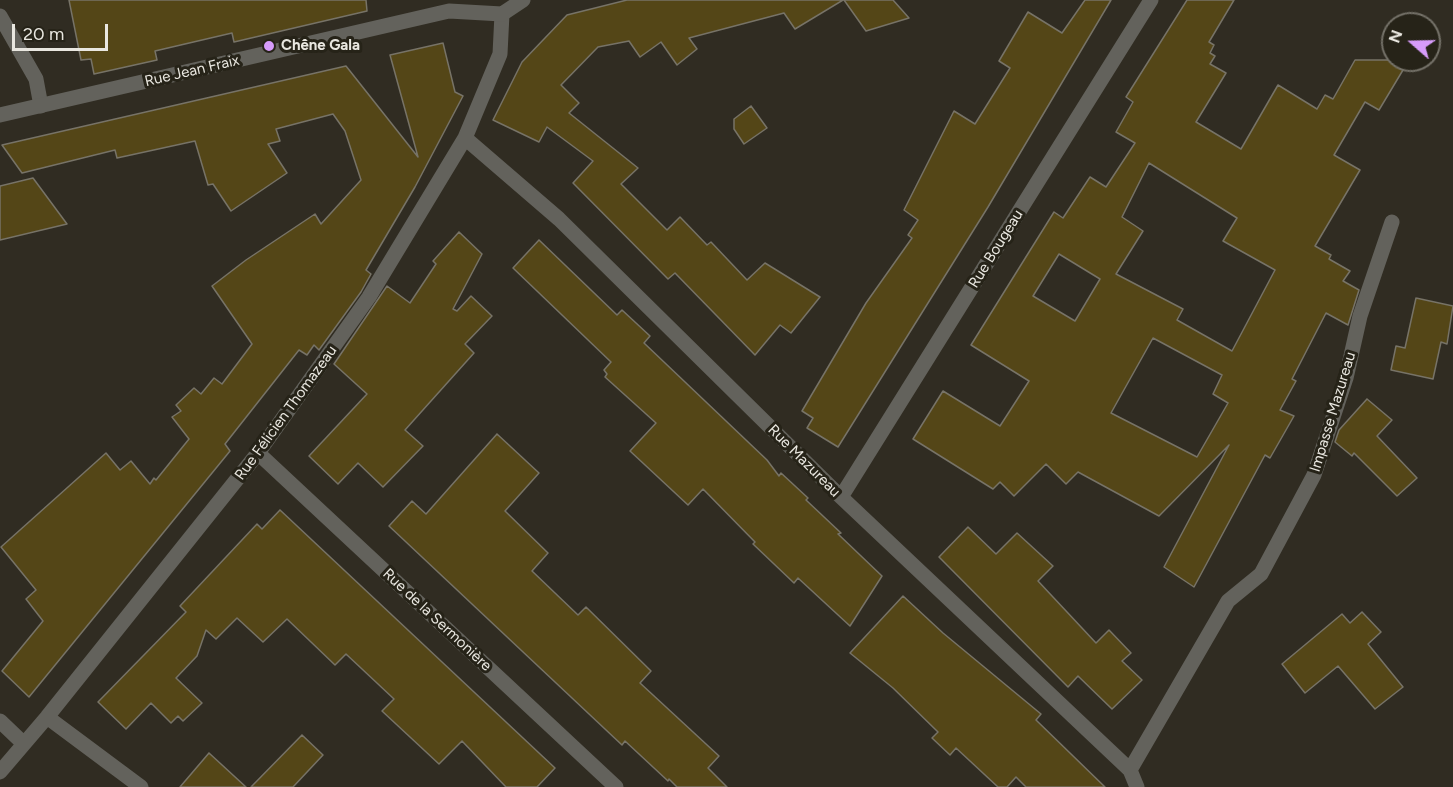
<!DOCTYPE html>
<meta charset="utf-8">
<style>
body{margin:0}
#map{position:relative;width:1453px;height:787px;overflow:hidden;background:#302c22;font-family:Figtree,sans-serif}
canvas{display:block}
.north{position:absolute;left:1381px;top:12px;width:60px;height:60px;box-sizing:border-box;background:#262318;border:2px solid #747168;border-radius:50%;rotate:290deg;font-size:16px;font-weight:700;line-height:24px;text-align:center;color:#e9e7e0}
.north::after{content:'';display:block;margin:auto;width:21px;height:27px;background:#d69bfa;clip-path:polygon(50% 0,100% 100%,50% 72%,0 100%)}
.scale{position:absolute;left:12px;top:24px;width:96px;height:27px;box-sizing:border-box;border:3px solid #e9e7e0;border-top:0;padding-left:8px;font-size:18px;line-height:21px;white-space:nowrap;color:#e9e7e0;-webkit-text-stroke:4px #262318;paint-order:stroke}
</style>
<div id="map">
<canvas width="1453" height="787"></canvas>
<div class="north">N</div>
<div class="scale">20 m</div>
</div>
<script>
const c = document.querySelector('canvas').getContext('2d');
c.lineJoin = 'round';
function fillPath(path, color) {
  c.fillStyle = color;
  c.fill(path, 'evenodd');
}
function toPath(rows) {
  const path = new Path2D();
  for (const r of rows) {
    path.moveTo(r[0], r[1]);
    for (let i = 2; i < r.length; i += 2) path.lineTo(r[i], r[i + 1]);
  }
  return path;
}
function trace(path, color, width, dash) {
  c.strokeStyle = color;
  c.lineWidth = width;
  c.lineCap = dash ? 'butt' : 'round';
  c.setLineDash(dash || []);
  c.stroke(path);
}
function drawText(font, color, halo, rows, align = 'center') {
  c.font = font + ' Figtree,sans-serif';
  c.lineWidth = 6;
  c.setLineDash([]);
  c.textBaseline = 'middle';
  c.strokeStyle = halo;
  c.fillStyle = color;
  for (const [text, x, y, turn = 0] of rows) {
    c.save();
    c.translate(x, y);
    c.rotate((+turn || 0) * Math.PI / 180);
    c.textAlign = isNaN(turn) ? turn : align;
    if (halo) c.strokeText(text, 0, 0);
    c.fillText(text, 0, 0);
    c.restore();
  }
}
const building = toPath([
 [69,0,366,0,367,11,234,42,232,33,155,51,157,60,94,74,91,59,81,60,69,0],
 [627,0,843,0,795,29,784,13,689,38,697,49,677,65,661,42,640,57,629,41,598,47,561,85,579,103,569,113,638,168,621,184,667,230,680,217,707,245,711,242,747,280,765,263,820,297,791,333,780,325,755,355,675,273,668,279,573,183,593,161,547,127,539,142,493,120,522,62,567,15,627,0],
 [844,0,893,0,909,18,866,31,844,0],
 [1085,0,1111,0,988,207,838,447,807,428,813,418,802,411,866,303,912,238,908,235,918,220,904,210,954,111,975,124,1010,68,999,61,1028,12,1062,33,1085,0],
 [1187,0,1234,0,1209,42,1214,45,1210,53,1215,56,1210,64,1226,73,1196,122,1241,149,1278,85,1317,109,1325,95,1333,99,1355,60,1409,60,1379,110,1365,102,1334,155,1360,170,1315,246,1331,255,1329,259,1350,271,1343,281,1359,290,1348,325,1326,313,1292,379,1296,381,1280,410,1294,416,1270,458,1265,455,1194,587,1164,567,1229,445,1159,516,1078,472,1066,484,1046,464,1014,496,1000,482,993,489,913,439,943,391,1000,426,1029,381,971,345,1054,212,1063,218,1090,177,1106,187,1135,143,1116,132,1133,102,1126,97,1187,0],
 [1149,163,1237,218,1223,241,1275,270,1232,351,1177,320,1183,309,1116,274,1143,231,1122,217,1149,163],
 [1059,254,1100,279,1075,321,1033,296,1059,254],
 [1153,338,1222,375,1213,394,1228,403,1197,457,1111,413,1153,338],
 [443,43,455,92,463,96,415,187,366,270,371,274,361,292,319,350,314,345,307,355,299,350,225,444,230,451,29,697,2,671,43,621,26,599,36,590,1,547,106,453,120,470,131,461,150,484,154,478,156,480,189,439,172,417,181,411,176,405,194,388,201,394,214,378,222,384,252,344,212,286,246,260,315,214,321,224,361,180,345,131,333,114,276,129,280,141,268,144,287,173,231,211,213,184,208,185,195,141,117,158,115,150,22,173,2,145,346,66,418,157,390,55,443,43],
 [751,106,767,128,744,144,734,129,734,119,751,106],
 [33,178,67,224,0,240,0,186,33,178],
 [459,232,482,254,453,309,457,311,471,296,492,316,465,344,474,353,405,430,423,446,383,487,358,463,338,484,309,456,367,394,334,364,387,286,410,303,436,264,433,261,459,232],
 [539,240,617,315,622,310,650,336,644,343,767,460,779,476,781,473,808,498,806,500,841,533,838,534,882,576,850,626,798,578,794,583,753,544,755,542,703,489,688,505,630,451,656,423,605,377,607,374,604,370,611,362,513,268,539,240],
 [1416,298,1453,306,1447,344,1441,342,1433,379,1391,370,1396,346,1405,348,1416,298],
 [1367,399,1392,420,1377,436,1417,478,1397,496,1354,453,1352,456,1335,442,1339,430,1367,399],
 [497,434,539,473,505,511,548,553,532,571,578,615,586,607,651,671,640,683,719,756,708,768,727,787,677,787,669,779,668,781,625,741,622,745,389,526,412,501,426,514,497,434],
 [280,510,555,768,537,787,506,787,462,741,439,764,382,711,394,699,346,654,335,665,287,619,263,642,237,618,216,639,206,630,197,656,176,678,202,703,183,721,178,716,171,723,151,703,126,729,98,702,186,612,180,606,257,524,262,529,280,510],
 [968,527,996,554,1017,533,1053,566,1038,581,1096,643,1109,630,1131,653,1122,661,1142,680,1112,709,1078,676,1068,687,939,557,968,527],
 [903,596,943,633,1041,714,1036,720,1105,787,1026,787,1016,777,1007,787,998,787,956,748,950,755,932,738,938,732,893,688,850,653,903,596],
 [1362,612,1381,632,1368,644,1403,687,1375,709,1338,666,1305,693,1282,664,1342,614,1350,623,1362,612],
 [302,735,323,755,293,787,251,787,302,735],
 [209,753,246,787,180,787,209,753]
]);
const minor = toPath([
 [0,16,36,79,41,106],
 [465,138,559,219,841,497,1130,770,1137,787],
 [258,453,616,787],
 [841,497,1151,0],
 [47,717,141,787],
 [0,721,23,743],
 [1130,770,1228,601,1261,574,1314,475,1346,378,1360,316,1392,222],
 [0,772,47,717,258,453,369,297,465,138,500,54,502,14]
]);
const tertiary = toPath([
 [0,115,449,11,502,14,523,0]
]);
const markers = [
 [269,46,6,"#d69bfa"]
];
const poiNames = [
 ["Chêne Gala",281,46]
];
const streetNames = [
 ["Rue Jean Fraix",192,71,-13],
 ["Rue Bougeau",996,249,-58],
 ["Impasse Mazureau",1333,412,-73],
 ["Rue Félicien Thomazeau",286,413,-54],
 ["Rue Mazureau",804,461,45],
 ["Rue de la Sermonière",437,620,43]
];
fillPath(building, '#544617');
trace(building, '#777367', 1.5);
trace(minor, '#63625c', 15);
trace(tertiary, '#63625c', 15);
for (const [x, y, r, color] of markers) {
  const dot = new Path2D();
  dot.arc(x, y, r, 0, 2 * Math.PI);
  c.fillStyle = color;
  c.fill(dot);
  trace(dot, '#262318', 2);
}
drawText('bold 15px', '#e9e7e0', '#262318', poiNames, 'left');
drawText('15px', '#e9e7e0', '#262318', streetNames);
</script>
